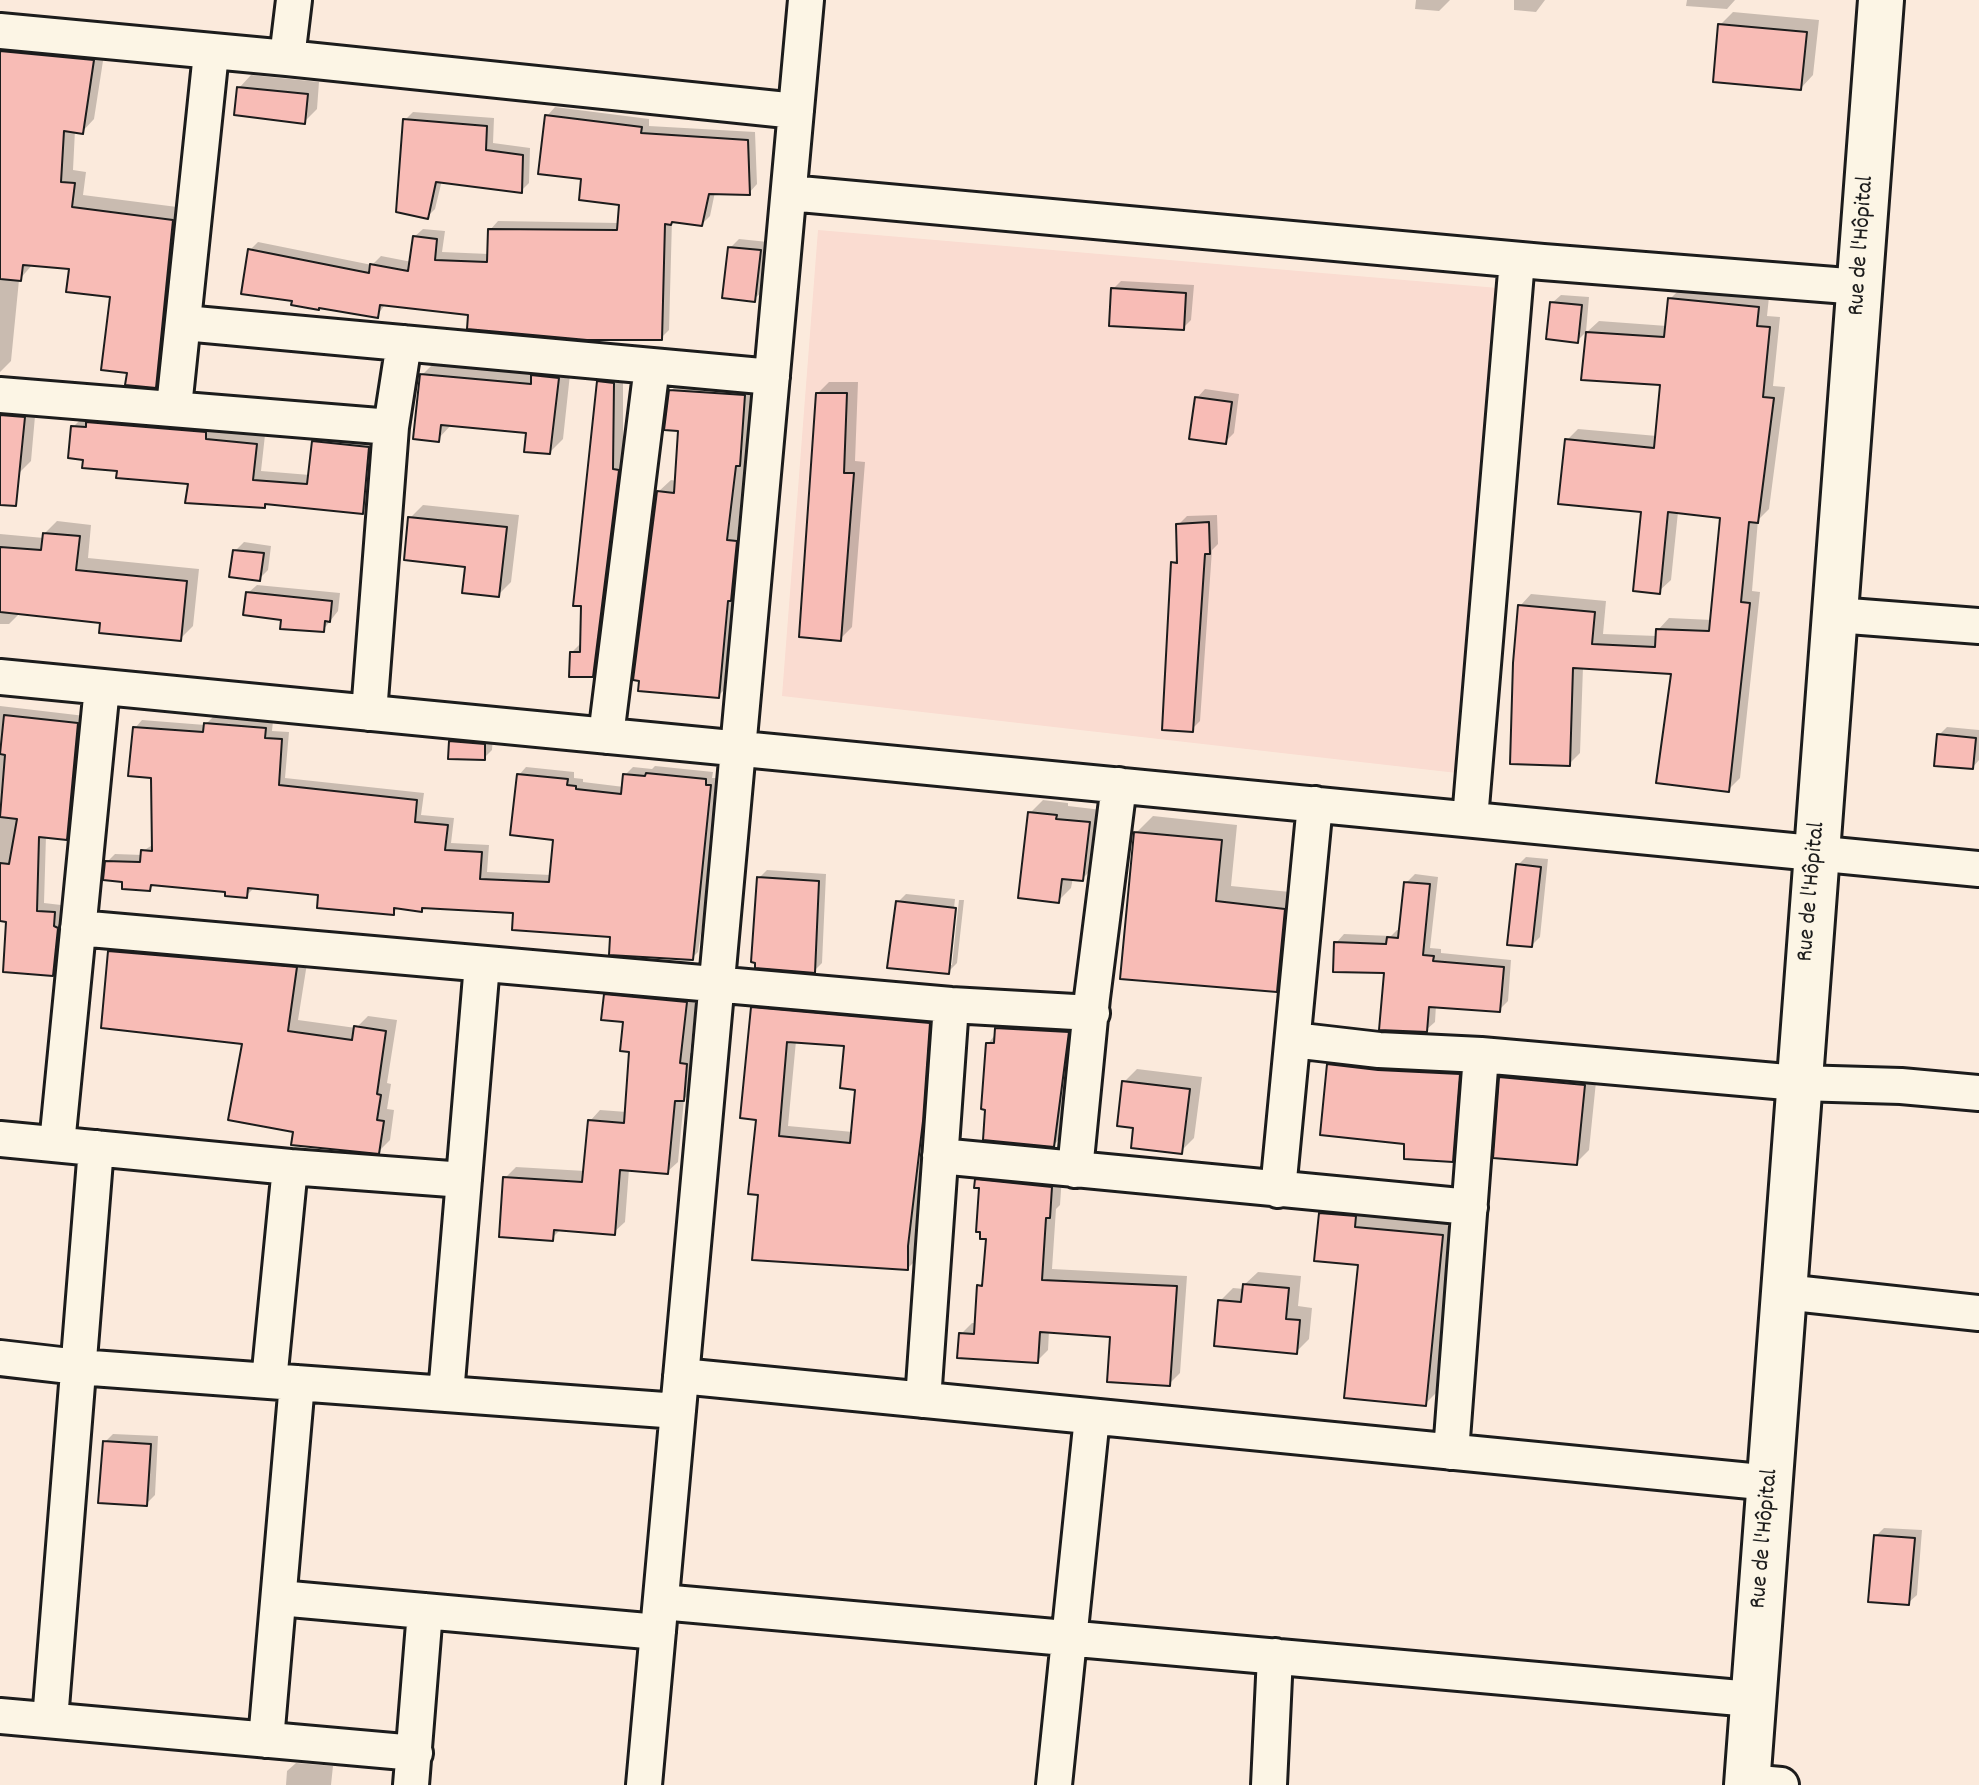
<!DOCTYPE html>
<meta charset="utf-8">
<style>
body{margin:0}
canvas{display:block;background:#fbeadc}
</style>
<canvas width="1979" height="1785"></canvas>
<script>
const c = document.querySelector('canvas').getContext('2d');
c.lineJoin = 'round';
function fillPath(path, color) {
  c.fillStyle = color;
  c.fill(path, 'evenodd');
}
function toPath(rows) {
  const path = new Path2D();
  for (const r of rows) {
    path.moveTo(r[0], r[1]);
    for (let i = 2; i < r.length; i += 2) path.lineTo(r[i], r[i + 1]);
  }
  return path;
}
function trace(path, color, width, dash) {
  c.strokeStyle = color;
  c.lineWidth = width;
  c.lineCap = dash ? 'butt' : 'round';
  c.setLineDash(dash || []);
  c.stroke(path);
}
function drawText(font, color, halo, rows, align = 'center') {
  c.font = font + ' Dekko,sans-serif';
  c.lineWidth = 6;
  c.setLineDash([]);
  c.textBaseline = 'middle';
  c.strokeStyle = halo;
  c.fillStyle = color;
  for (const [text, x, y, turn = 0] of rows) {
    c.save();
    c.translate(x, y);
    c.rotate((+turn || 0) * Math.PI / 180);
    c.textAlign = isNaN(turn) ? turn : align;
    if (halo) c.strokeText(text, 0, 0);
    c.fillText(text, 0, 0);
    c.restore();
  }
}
const built = toPath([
 [818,230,1498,288,1457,773,782,696]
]);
const shadow = toPath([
 [1416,0,1450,0,1439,11,1415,9],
 [1514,0,1545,0,1536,12,1514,10],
 [1687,0,1735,0,1727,9,1686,6],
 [1733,12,1819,20,1813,75,1801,88,1720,25],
 [0,36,105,48,94,119,82,132,75,130,73,170,86,172,83,195,185,208,167,373,155,386,129,372,112,296,71,267,33,264,19,280,11,361,0,372],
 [251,75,319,82,317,109,304,122,239,88],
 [555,107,649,119,649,126,755,132,757,184,749,193,715,192,710,216,702,224,672,220,669,330,661,338,386,303,377,316,294,300,250,250,258,242,372,265,381,256,412,262,414,237,423,229,445,231,442,252,489,254,490,230,498,221,620,223,621,204,583,177,547,116],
 [413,112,494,118,493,143,530,148,529,183,521,191,442,180,435,209,427,217,405,120],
 [739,239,768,242,763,291,754,299,730,248],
 [1121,281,1194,285,1191,320,1183,328,1113,289],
 [1681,288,1769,297,1767,316,1780,317,1773,386,1785,387,1769,509,1758,520,1752,591,1760,592,1740,778,1728,790,1674,672,1583,667,1580,753,1569,764,1520,606,1531,594,1606,601,1603,634,1657,636,1658,630,1669,618,1712,620,1722,517,1678,512,1671,580,1659,591,1643,510,1567,440,1578,429,1657,436,1662,383,1587,332,1599,321,1667,326,1670,299],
 [1561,295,1589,297,1586,332,1577,341,1552,303],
 [435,362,571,365,563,439,550,452,528,432,452,424,438,439,422,375],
 [609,372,623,373,623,460,628,461,602,665,592,675,572,652,582,642,599,382],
 [683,378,756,383,752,452,747,456,738,528,748,529,731,683,718,696,658,492,671,480,677,481,680,429,671,391],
 [829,382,858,382,855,461,865,462,852,627,840,639,818,393],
 [1205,389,1239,394,1234,433,1225,442,1197,398],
 [0,398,36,405,31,461,0,492],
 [83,417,215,423,214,431,265,435,261,471,310,475,313,442,323,432,378,438,372,502,362,512,268,502,264,506,190,482,119,470,85,458,73,427],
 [423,505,519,515,511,582,498,595,410,518],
 [1217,515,1218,544,1212,550,1200,721,1192,729,1173,563,1179,557,1178,525,1187,516],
 [57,521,91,525,88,558,199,569,193,626,180,639,102,621,21,612,9,624,0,624,0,534,44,538,44,534],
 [244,542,271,546,268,570,259,579,235,551],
 [257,585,340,593,338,611,323,630,283,618,248,593],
 [0,706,85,716,74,830,66,838,46,836,44,903,61,905,61,919,65,920,61,966,53,974,8,920,0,919],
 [214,716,273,721,272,731,289,732,285,778,424,793,421,815,454,818,451,843,489,845,487,872,551,875,555,838,519,775,526,767,574,772,574,778,583,779,583,782,624,787,625,775,633,767,652,769,655,766,713,772,712,778,717,778,705,908,698,952,690,960,611,953,613,935,515,911,425,906,421,909,399,907,393,913,320,893,254,888,246,896,227,890,155,883,150,889,124,880,107,862,115,854,143,855,143,851,154,844,153,777,135,728,142,720,205,725],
 [1947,727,1979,730,1979,760,1973,767,1939,735],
 [459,733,493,736,492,750,484,758,451,742],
 [1043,800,1068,803,1068,806,1102,810,1095,866,1082,879,1073,878,1071,888,1058,901,1030,813],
 [1153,816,1237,825,1231,886,1300,893,1292,974,1276,990,1136,833],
 [1526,857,1548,859,1540,937,1532,945,1518,865],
 [767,870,826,874,822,963,814,971,759,878],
 [1415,874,1438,877,1430,948,1441,949,1441,953,1511,960,1508,1001,1499,1010,1436,1005,1435,1022,1426,1030,1386,972,1336,943,1344,934,1391,936,1397,930,1401,930,1406,883],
 [906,894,955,899,948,965,952,965,959,900,964,900,957,963,948,972,898,902],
 [122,940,308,957,298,1020,356,1028,368,1016,397,1020,387,1083,391,1084,387,1109,394,1110,390,1140,378,1152,295,1130,244,1042,110,952],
 [617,985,697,992,690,1053,697,1054,694,1089,684,1099,678,1162,667,1172,629,1169,625,1222,614,1232,562,1228,552,1238,505,1178,516,1167,585,1171,590,1121,600,1110,627,1112,631,1050,626,1020,606,995],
 [764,998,939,1013,918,1258,908,1268,760,1193,753,1008],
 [796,1041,846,1044,857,1088,853,1132,788,1126],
 [1006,1020,1076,1024,1062,1136,1054,1145,988,1044],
 [1342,1052,1472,1062,1465,1147,1452,1160,1407,1142,1329,1065],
 [1514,1065,1597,1072,1589,1150,1576,1163,1501,1078],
 [1137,1069,1202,1077,1194,1138,1181,1151,1135,1126,1124,1082],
 [988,1169,1062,1176,1060,1205,1056,1209,1052,1269,1187,1276,1180,1373,1169,1384,1112,1335,1049,1331,1048,1350,1037,1361,961,1334,972,1323,977,1323,979,1286,985,1280,988,1237,981,1186,977,1180],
 [1337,1197,1458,1220,1441,1388,1425,1404,1360,1263,1321,1213],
 [1258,1272,1301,1276,1298,1306,1312,1308,1309,1339,1296,1352,1220,1301,1233,1288,1244,1289,1244,1285],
 [113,1434,158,1436,155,1495,146,1504,105,1442],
 [1884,1528,1922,1530,1917,1595,1908,1603,1876,1536],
 [296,1763,333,1766,331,1785,286,1785,287,1771]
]);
const building = toPath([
 [1718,24,1807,32,1801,90,1713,82,1718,24],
 [0,51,94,60,83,134,64,131,61,182,75,183,72,207,173,220,156,388,125,385,127,373,101,370,110,297,66,292,69,269,23,265,21,281,0,279,0,51],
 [237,87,308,94,305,124,234,115,237,87],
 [545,115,642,127,641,133,748,140,750,195,709,194,702,226,672,222,671,225,665,224,662,340,587,340,467,329,468,315,380,305,378,318,319,308,319,310,291,305,292,301,241,294,248,249,369,273,370,264,408,271,413,236,437,239,435,260,487,262,488,229,617,230,619,205,579,200,581,179,538,174,545,115],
 [403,119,487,126,486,150,523,155,522,193,436,182,428,219,396,212,403,119],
 [728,247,761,250,755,302,722,298,728,247],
 [1111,288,1186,293,1184,330,1109,326,1111,288],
 [1668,298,1759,307,1757,326,1770,327,1763,397,1774,398,1758,523,1749,522,1741,602,1750,603,1729,792,1656,783,1671,674,1573,668,1570,766,1510,764,1513,663,1518,605,1595,612,1592,644,1655,647,1656,629,1709,631,1720,518,1668,512,1660,594,1633,591,1641,512,1558,504,1565,439,1654,448,1660,385,1581,380,1586,332,1664,337,1668,298],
 [1550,302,1582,305,1578,343,1546,339,1550,302],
 [420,374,531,384,531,375,559,378,550,454,524,452,526,433,441,425,439,442,413,439,420,374],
 [597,381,614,383,613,469,619,470,593,677,569,677,570,652,580,652,581,606,573,606,597,381],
 [669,390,745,395,740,466,736,466,727,540,737,541,731,601,728,601,719,698,638,691,639,681,633,680,657,491,674,493,678,431,664,430,669,390],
 [816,393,847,393,844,473,854,473,841,641,799,637,816,393],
 [1195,397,1232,402,1226,444,1189,439,1195,397],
 [0,415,25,417,16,506,0,505,0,415],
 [86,422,206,432,206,439,257,444,253,480,307,484,312,441,369,447,363,514,265,504,265,508,185,503,188,484,116,478,117,471,82,468,83,460,68,458,71,426,86,427,86,422],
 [408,517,507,527,499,597,462,593,465,567,404,560,408,517],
 [1209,522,1210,554,1205,554,1193,732,1162,730,1171,562,1177,563,1176,524,1209,522],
 [43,533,80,536,76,570,187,581,181,641,99,633,100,623,0,612,0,547,41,550,43,533],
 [233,550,264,553,260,581,229,577,233,550],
 [246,592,332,601,330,622,325,621,324,632,280,629,281,620,243,615,246,592],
 [4,715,78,723,67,840,39,837,37,911,55,912,54,926,58,928,53,976,3,972,6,922,0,921,0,863,9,864,17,819,0,817,5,755,0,754,4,715],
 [204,723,266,728,265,738,282,739,279,785,417,800,415,822,448,825,445,850,482,852,480,879,549,882,553,840,510,835,517,774,568,779,567,785,576,786,576,789,621,794,623,774,645,776,646,773,706,779,706,785,711,785,693,960,609,955,610,937,512,930,513,913,422,908,422,912,394,908,394,915,317,908,318,895,248,888,247,898,225,896,225,892,151,885,150,891,122,889,122,882,103,880,105,861,140,862,141,850,152,851,151,778,128,776,133,727,203,732,204,723],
 [1937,734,1976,738,1973,769,1934,766,1937,734],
 [449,741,485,744,485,760,448,759,449,741],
 [1028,812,1057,815,1056,819,1090,822,1083,881,1062,879,1059,903,1018,898,1028,812],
 [1134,832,1222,840,1216,901,1285,909,1277,992,1120,979,1134,832],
 [1516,864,1541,867,1532,947,1507,945,1516,864],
 [757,877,819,881,815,973,755,968,755,963,751,962,757,877],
 [1404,882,1430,884,1423,955,1434,956,1433,961,1504,967,1500,1012,1429,1007,1427,1032,1379,1030,1384,973,1333,972,1334,942,1386,944,1387,937,1398,938,1404,882],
 [896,901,956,908,949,974,887,968,896,901],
 [108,951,297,967,288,1031,352,1040,354,1026,386,1031,377,1094,381,1095,377,1120,384,1121,379,1154,291,1145,293,1132,228,1120,242,1044,101,1028,108,951],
 [604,994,687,1002,680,1063,687,1064,684,1101,675,1101,668,1174,620,1170,615,1235,554,1230,553,1241,499,1237,503,1177,582,1182,588,1120,624,1123,629,1052,620,1051,623,1022,601,1020,604,994],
 [751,1007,930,1023,923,1121,908,1246,908,1270,752,1260,758,1195,748,1194,756,1120,740,1118,751,1007],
 [787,1042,844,1046,840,1088,855,1090,850,1143,779,1136,787,1042],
 [995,1028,1069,1032,1054,1147,983,1140,985,1110,981,1109,986,1043,994,1043,995,1028],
 [1327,1064,1378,1070,1460,1074,1453,1162,1404,1159,1404,1144,1320,1135,1327,1064],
 [1499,1077,1585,1085,1577,1165,1493,1158,1499,1077],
 [1122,1081,1190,1089,1182,1154,1131,1148,1133,1128,1117,1126,1122,1081],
 [975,1179,1052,1187,1050,1218,1046,1218,1042,1280,1177,1286,1170,1386,1107,1382,1110,1337,1040,1332,1038,1363,957,1358,959,1333,974,1334,977,1285,982,1286,986,1239,980,1239,980,1232,976,1232,979,1188,974,1188,975,1179],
 [1319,1213,1356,1216,1355,1227,1443,1235,1426,1406,1344,1398,1358,1265,1314,1261,1319,1213],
 [1243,1284,1289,1288,1286,1319,1300,1320,1297,1354,1214,1346,1218,1300,1241,1302,1243,1284],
 [103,1441,151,1444,147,1506,98,1503,103,1441],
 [1874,1535,1915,1538,1909,1605,1868,1602,1874,1535]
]);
const street = toPath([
 [0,31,287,58,796,111],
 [287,58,294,0],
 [789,193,1543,262,1860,287],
 [184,323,772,377],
 [0,395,391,427],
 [174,407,211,53],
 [1836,615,1979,626],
 [0,677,1979,869],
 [369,713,391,427,404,343],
 [606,736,652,366],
 [1470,819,1517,260],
 [78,928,951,1005,1092,1013],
 [1293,1040,1379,1050,1481,1055,1798,1083,1901,1086,1979,1093],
 [0,1139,290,1167,464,1180],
 [57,1144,102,687],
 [940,1156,1470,1207],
 [1075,1170,1092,998,1119,785],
 [1278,1190,1315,804],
 [1784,1292,1979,1313],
 [0,1358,78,1367,678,1411],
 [681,1376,1771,1483],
 [269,1381,290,1167],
 [446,1394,482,964],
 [923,1400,951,1005],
 [1451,1452,1481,1055],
 [279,1598,658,1632],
 [661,1602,1751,1699],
 [0,1716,415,1753],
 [50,1720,96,1148],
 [266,1740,297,1383],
 [1747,1782,1781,1785],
 [411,1785,425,1611],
 [644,1785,806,0],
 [1054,1785,1092,1417],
 [1269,1785,1275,1656]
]);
const secondary = toPath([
 [1747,1785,1881,0]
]);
const streetNames = [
 ["Rue de l'Hôpital",1863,246,-86],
 ["Rue de l'Hôpital",1813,892,-85],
 ["Rue de l'Hôpital",1766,1539,-85]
];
fillPath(built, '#fadcd1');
fillPath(shadow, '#0003');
fillPath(building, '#f8bcb6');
trace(building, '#1c1c1c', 2);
trace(street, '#1c1c1c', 40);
trace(secondary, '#1c1c1c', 50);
trace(street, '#fcf5e5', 34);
trace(secondary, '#fcf5e5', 44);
drawText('24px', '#1c1c1c', '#fcf5e5', streetNames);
</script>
